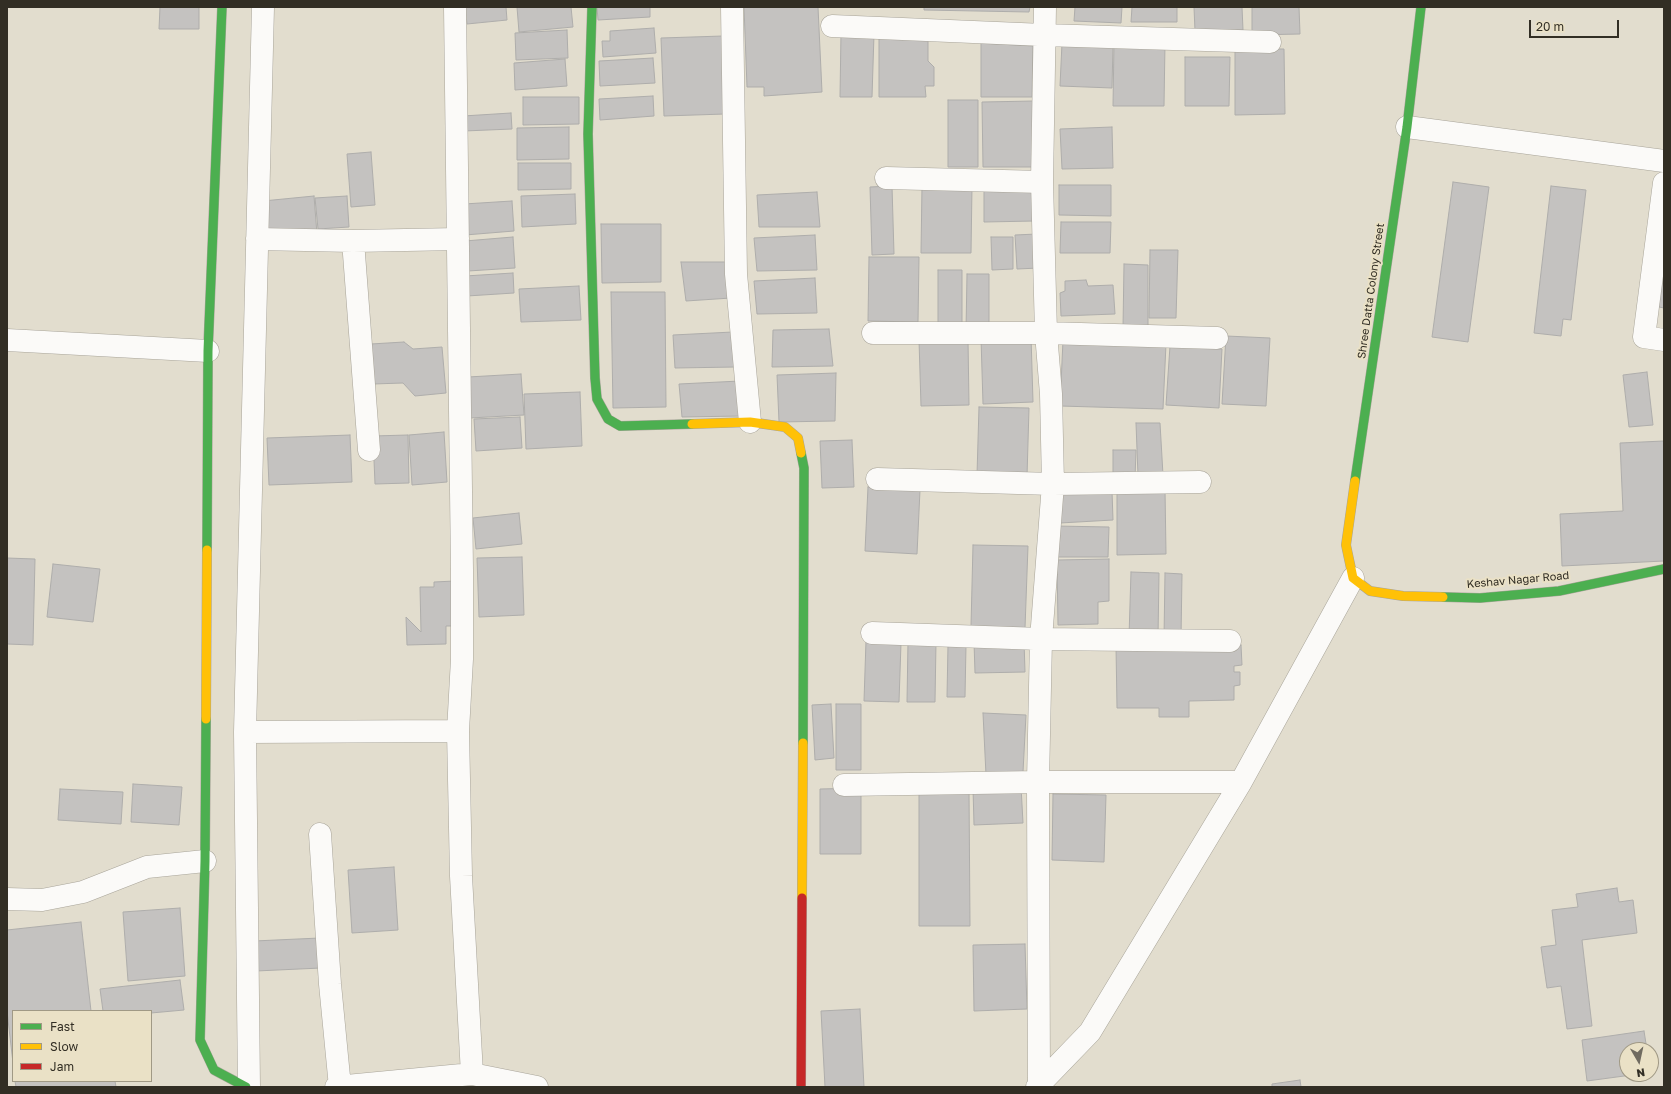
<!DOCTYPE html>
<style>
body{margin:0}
#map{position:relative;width:1671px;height:1094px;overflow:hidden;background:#e2ddce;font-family:"Golos Text",sans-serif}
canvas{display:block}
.frame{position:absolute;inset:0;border:8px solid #322e24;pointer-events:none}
.legend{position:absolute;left:12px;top:1010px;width:140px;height:72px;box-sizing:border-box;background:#eae1c6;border:1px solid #a09985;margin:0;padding:5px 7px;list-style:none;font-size:12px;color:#322e24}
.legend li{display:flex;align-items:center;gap:8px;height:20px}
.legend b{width:20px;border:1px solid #a09985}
.north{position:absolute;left:1619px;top:1042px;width:40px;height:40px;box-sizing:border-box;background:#eae1c6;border:1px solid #a09985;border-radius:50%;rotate:171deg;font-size:11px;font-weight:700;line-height:16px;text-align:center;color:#322e24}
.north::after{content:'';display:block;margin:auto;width:14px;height:18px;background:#706b60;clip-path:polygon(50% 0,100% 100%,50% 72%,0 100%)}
.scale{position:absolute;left:1529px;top:20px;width:90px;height:18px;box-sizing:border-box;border:2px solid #322e24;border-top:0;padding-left:5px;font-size:12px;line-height:14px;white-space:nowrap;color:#322e24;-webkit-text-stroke:3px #eae1c6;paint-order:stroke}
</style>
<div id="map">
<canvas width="1671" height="1094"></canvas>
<div class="frame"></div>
<ul class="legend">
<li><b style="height:5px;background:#4caf50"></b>Fast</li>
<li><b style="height:5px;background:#ffc107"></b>Slow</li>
<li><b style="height:5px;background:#c62828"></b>Jam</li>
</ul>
<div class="north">N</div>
<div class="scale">20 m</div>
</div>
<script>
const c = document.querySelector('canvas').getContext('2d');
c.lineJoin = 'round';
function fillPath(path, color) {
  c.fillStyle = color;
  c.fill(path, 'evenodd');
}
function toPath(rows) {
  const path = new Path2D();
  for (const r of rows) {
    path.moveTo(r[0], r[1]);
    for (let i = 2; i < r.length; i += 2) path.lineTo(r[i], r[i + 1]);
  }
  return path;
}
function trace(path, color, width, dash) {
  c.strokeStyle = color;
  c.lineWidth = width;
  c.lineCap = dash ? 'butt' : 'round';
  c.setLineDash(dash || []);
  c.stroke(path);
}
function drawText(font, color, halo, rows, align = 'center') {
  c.font = font + ' "Golos Text",sans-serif';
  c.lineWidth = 4;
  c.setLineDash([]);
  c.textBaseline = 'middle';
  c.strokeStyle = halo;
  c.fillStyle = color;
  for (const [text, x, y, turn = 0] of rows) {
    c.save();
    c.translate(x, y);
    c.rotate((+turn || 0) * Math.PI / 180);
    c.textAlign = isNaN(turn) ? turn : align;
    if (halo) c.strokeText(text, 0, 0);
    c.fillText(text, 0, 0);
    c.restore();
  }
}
const building = toPath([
 [160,7,199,7,199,29,159,29,160,7],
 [465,7,506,7,507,20,467,24,465,7],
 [517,7,571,7,573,27,519,32,517,7],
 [597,7,650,7,650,17,598,20,597,7],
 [744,7,818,7,822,92,764,96,764,87,747,87,744,7],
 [924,7,1030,7,1029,12,924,10,924,7],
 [1075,7,1122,7,1121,23,1074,21,1075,7],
 [1132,7,1177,7,1177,22,1131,22,1132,7],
 [1194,7,1242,7,1243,30,1195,31,1194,7],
 [1252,7,1299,7,1300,34,1252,35,1252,7],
 [654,28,656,53,603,57,602,41,610,41,610,31,654,28],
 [567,30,568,58,516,60,515,33,567,30],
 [841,33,874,34,872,97,840,97,841,33],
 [879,35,928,35,928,61,934,67,934,86,925,86,926,97,879,97,879,35],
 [723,36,725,114,664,116,661,38,723,36],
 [1114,42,1165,43,1164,106,1113,106,1114,42],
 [981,43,1033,46,1032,97,981,97,981,43],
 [1062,43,1113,45,1112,88,1060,86,1062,43],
 [1235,49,1284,49,1285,114,1235,115,1235,49],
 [1185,57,1230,57,1229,106,1185,106,1185,57],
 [653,58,655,83,600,86,599,61,653,58],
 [565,59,567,86,515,90,514,63,565,59],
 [653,96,654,116,600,120,599,99,653,96],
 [523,97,579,97,579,124,523,125,523,97],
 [948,100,978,100,978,167,948,167,948,100],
 [1034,101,1035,167,983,167,982,102,1034,101],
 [511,113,512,129,464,131,463,116,511,113],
 [569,127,569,159,517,160,517,128,569,127],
 [1112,127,1113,168,1062,169,1060,129,1112,127],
 [371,152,375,205,351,207,347,154,371,152],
 [518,163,571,163,571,189,518,190,518,163],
 [1453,182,1489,187,1468,342,1432,337,1453,182],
 [1034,185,1035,221,984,222,984,186,1034,185],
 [1059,185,1111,185,1111,216,1059,215,1059,185],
 [892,186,894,254,872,255,870,187,892,186],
 [922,186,972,186,971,253,921,253,922,186],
 [1551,186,1586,190,1571,320,1563,319,1561,336,1534,333,1551,186],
 [817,192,820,227,759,227,757,195,817,192],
 [575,194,576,224,522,227,521,196,575,194],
 [314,196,317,234,266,238,263,201,314,196],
 [347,196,349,227,318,229,315,198,347,196],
 [512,201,514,231,465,235,464,204,512,201],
 [1061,222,1111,222,1110,253,1060,253,1061,222],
 [601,224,661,224,661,282,602,283,601,224],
 [1037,234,1039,268,1017,269,1015,235,1037,234],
 [815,235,817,270,757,271,754,238,815,235],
 [513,237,515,268,468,271,465,241,513,237],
 [991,237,1013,237,1013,269,992,270,991,237],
 [1664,249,1664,308,1659,307,1664,249],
 [1150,250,1178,250,1176,318,1149,318,1150,250],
 [869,257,919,257,918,322,868,321,869,257],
 [681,262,729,262,731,298,686,301,681,262],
 [1124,264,1148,265,1148,328,1123,328,1124,264],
 [938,270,962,270,962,330,938,330,938,270],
 [513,273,514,293,467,296,465,276,513,273],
 [967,274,989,274,989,331,966,331,967,274],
 [815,278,817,313,757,314,754,281,815,278],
 [1086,280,1088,286,1113,285,1115,314,1061,316,1060,293,1065,291,1065,281,1086,280],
 [579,286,581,320,521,322,519,289,579,286],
 [611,292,665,292,666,407,613,408,611,292],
 [829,329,833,366,772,367,773,330,829,329],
 [733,332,736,367,675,368,673,335,733,332],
 [1031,336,1033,402,983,404,981,338,1031,336],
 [1226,336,1270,338,1266,406,1222,404,1226,336],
 [968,339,969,405,921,406,919,340,968,339],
 [1063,340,1166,344,1163,409,1060,406,1063,340],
 [404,342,413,349,442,347,446,393,415,396,403,383,373,384,371,344,404,342],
 [1170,346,1222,349,1219,408,1166,405,1170,346],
 [1647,372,1653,425,1629,427,1623,375,1647,372],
 [836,373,835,421,779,422,777,375,836,373],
 [521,374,524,415,470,418,468,377,521,374],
 [740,381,742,416,682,417,679,384,740,381],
 [580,392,582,446,526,449,524,394,580,392],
 [979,407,1029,408,1027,477,977,475,979,407],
 [520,417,522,448,476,451,474,419,520,417],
 [1136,423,1160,423,1163,475,1138,476,1136,423],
 [444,432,447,482,412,485,409,435,444,432],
 [350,435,352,482,269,485,267,438,350,435],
 [408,435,409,483,375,484,373,436,408,435],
 [852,440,854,487,822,488,820,441,852,440],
 [1664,441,1664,561,1562,566,1560,514,1623,511,1620,443,1664,441],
 [1113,450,1136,450,1135,479,1113,479,1113,450],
 [868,487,920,490,917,554,865,551,868,487],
 [1165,489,1166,554,1117,555,1117,490,1165,489],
 [1112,491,1113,520,1060,523,1059,493,1112,491],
 [519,513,522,544,476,549,473,518,519,513],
 [1055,526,1109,527,1108,557,1055,557,1055,526],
 [973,545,1028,546,1025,628,971,626,973,545],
 [522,557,524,615,479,617,477,558,522,557],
 [7,558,35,559,33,645,7,644,7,558],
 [1109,559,1109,601,1098,602,1098,624,1058,625,1057,560,1109,559],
 [53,564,100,569,93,622,47,617,53,564],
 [1131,572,1159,573,1158,638,1129,637,1131,572],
 [1165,573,1182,574,1181,638,1164,638,1165,573],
 [455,581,456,626,446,626,446,644,407,645,406,617,421,632,420,587,434,587,434,582,455,581],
 [866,641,901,643,899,702,864,701,866,641],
 [1024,641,1025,672,975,673,974,642,1024,641],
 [908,642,936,642,935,702,907,702,908,642],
 [948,645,966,645,965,697,947,697,948,645],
 [1241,645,1242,665,1234,666,1234,672,1240,672,1240,685,1234,686,1234,700,1189,701,1189,717,1159,717,1159,708,1117,708,1116,646,1241,645],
 [831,704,834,758,815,760,812,705,831,704],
 [836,704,861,704,861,770,836,770,836,704],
 [983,713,1026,715,1023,772,986,775,983,713],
 [133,784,182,787,179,825,131,822,133,784],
 [1021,786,1023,823,974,825,973,788,1021,786],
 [861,788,861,854,820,854,820,789,861,788],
 [60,789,123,792,121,824,58,820,60,789],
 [919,790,969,790,970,926,919,926,919,790],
 [1053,794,1106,795,1104,862,1052,860,1053,794],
 [394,867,398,930,352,933,348,870,394,867],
 [1617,888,1619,902,1633,900,1637,933,1582,940,1592,1026,1567,1029,1561,986,1547,988,1541,947,1556,945,1552,910,1578,907,1576,894,1617,888],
 [180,908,185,976,128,981,123,912,180,908],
 [81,922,91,1011,13,1011,13,1063,7,1011,7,930,81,922],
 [320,938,321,968,256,971,254,941,320,938],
 [1025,944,1027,1009,974,1011,973,945,1025,944],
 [180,980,184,1010,151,1013,151,1011,103,1011,100,989,180,980],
 [860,1009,864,1087,825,1087,821,1011,860,1009],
 [1644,1031,1647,1050,1627,1050,1627,1074,1639,1074,1587,1081,1582,1040,1644,1031],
 [1300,1080,1301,1087,1272,1087,1272,1084,1300,1080],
 [15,1081,115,1081,116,1087,16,1087,15,1081]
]);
const street = toPath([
 [455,7,462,570,462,659,458,731,461,876,472,1074],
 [732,7,736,274,750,422],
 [832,26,1044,35,1270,42],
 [1407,127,1664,161],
 [886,178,1042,182],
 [1664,183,1644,337,1664,340],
 [257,239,353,241,458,239],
 [353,241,369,450],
 [873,333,1046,333,1217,338],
 [7,340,208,351],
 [877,479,1053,484,1200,482],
 [872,633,1041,639,1230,641],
 [245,732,458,731],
 [844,785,1038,782,1241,782],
 [320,834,330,984,340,1087],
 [7,899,42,900,83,892,147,867,205,861],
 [1039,1086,1038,782,1041,639,1053,484,1051,394,1046,333,1042,182,1045,7],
 [249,1087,245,732,263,7],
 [336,1087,472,1074,537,1087],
 [1037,1087,1090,1032,1241,782,1353,578]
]);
const fast = toPath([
 [592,7,588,134,595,378,597,399,608,419,620,426,692,424],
 [801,453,804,468,803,743],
 [1355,481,1407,127,1421,7],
 [207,550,208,351,222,7],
 [1443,597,1480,598,1559,591,1664,569],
 [206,719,205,861,200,1040,214,1070,246,1087]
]);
const slow = toPath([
 [692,424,750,422,785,427,798,438,801,453],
 [1355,481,1346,545,1353,578,1370,591,1403,596,1443,597],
 [206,719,207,550],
 [802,898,803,743]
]);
const jam = toPath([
 [801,1087,802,898]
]);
const streetNames = [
 ["Shree Datta Colony Street",1371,291,-82],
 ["Keshav Nagar Road",1518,580,-5]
];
fillPath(building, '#c4c2c0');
trace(building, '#aeadab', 1);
trace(street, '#a8a499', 23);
trace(fast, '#a8a499', 10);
trace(slow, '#a8a499', 10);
trace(jam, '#a8a499', 10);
trace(street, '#fbfaf8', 22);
trace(fast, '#4caf50', 9);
trace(slow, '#ffc107', 9);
trace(jam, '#c62828', 9);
drawText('11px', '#322e24', '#eae1c6', streetNames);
</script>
